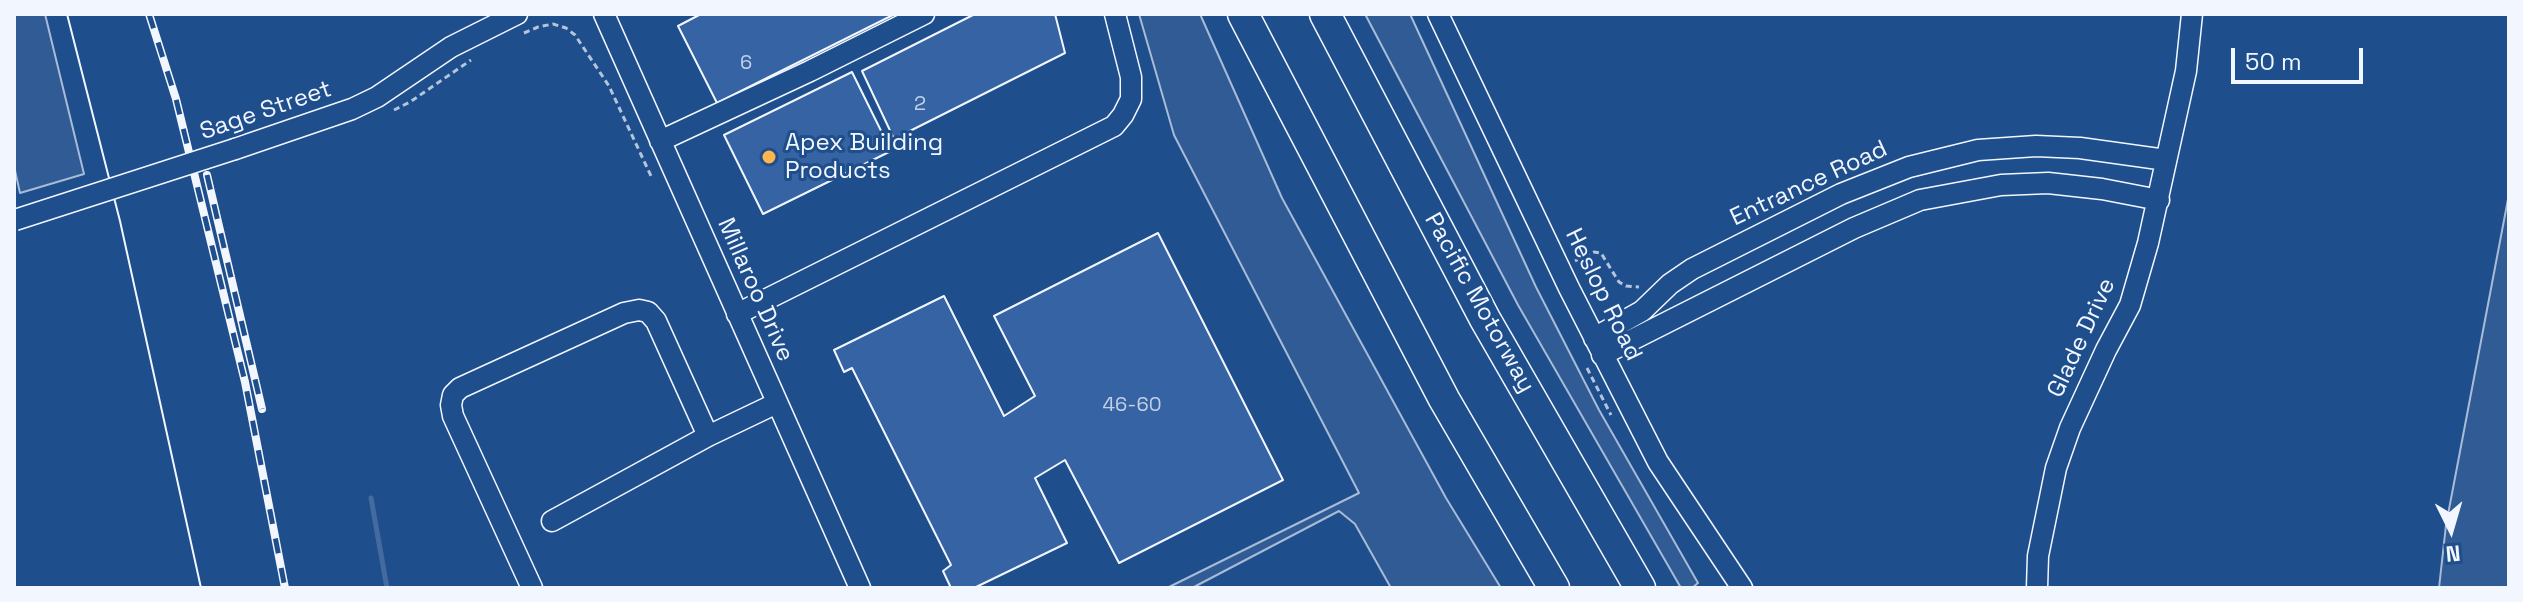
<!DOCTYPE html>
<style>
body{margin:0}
#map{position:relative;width:2523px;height:602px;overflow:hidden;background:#1f4e8c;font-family:"Space Grotesk",sans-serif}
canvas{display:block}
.frame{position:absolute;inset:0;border:16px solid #f2f6ff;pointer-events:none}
.north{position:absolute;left:2411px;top:490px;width:80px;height:80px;-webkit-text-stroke:6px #1f4e8c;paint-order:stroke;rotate:175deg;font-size:22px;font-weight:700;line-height:32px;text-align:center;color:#f2f6ff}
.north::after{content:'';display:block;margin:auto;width:28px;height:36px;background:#f2f6ff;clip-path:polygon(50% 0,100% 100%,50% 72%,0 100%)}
.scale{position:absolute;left:2231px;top:48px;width:132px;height:36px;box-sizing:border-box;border:4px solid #f2f6ff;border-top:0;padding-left:10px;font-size:24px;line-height:28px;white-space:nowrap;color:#f2f6ff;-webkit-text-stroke:6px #1f4e8c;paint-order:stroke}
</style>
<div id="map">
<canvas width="2523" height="602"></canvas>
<div class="frame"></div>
<div class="north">N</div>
<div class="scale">50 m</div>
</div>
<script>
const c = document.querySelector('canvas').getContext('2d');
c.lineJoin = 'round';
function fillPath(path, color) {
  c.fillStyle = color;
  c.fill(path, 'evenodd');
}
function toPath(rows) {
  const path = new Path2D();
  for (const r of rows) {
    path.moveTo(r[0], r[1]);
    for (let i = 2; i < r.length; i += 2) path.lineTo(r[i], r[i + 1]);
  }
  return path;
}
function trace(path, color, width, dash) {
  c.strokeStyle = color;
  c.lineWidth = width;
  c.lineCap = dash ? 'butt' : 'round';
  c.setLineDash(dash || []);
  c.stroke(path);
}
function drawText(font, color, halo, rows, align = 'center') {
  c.font = font + ' "Space Grotesk",sans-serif';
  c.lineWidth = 6;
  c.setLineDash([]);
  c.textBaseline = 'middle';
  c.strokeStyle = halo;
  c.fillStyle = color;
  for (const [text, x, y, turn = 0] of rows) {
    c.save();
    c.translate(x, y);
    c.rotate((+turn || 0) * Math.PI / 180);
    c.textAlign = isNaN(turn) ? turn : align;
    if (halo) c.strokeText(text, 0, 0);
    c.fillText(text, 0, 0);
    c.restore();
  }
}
const built = toPath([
 [14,14,45,14,84,174,20,193,14,166,14,14],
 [1139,14,1200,14,1282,198,1446,498,1501,588,1391,588,1355,524,1339,511,1192,588,1167,588,1359,493,1174,135,1139,14],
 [1365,14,1410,14,1536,287,1599,410,1698,583,1692,588,1681,588,1518,305,1365,14],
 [2509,194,2509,588,2439,588,2446,525,2509,194]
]);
const stream = toPath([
 [371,498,387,588]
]);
const building = toPath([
 [701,14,895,14,717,103,678,26,701,14],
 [975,14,1055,14,1065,53,894,139,862,71,975,14],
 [852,72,891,151,763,214,724,135,852,72],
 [1158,233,1283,480,1119,563,1065,460,1035,478,1067,543,974,588,951,588,943,571,951,565,852,368,844,372,834,350,944,296,1004,416,1035,396,994,316,1158,233]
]);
const path = toPath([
 [524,33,538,27,553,24,566,28,575,35,609,86,651,176],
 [394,110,410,102,471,60],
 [1575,261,1594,252,1601,253,1619,282,1626,286,1639,287],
 [1587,368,1611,415]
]);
const minor = toPath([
 [604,14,860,588],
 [1438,14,1569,288,1658,462,1742,588],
 [660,141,810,71,924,14],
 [235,149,352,109,377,97,451,47,517,14],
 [737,314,1114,126,1123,115,1131,99,1131,77,1115,14],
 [1594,338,1642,311,1670,284,1692,269,1841,194,1909,167,1978,150,2036,146,2080,148,2166,160],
 [1602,355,1854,228,1920,200,2001,185,2048,183,2102,189,2159,200],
 [552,521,708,436,777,403],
 [532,588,453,416,451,405,453,395,460,388,624,313,639,310,648,312,656,321,708,436],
 [2037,588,2038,556,2056,468,2070,428,2106,350,2130,305,2148,243,2186,71,2192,14]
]);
const highway = toPath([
 [1243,14,1444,399,1554,588],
 [1325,14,1485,319,1640,588]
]);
const tram = toPath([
 [67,14,120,221,201,588]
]);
const rail = toPath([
 [149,14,176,99,245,382,285,588],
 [207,175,262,409]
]);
const minorBridge = toPath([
 [15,220,235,149]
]);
const markers = [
 [769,157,8,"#ffb74d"]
];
const numberNames = [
 ["6",746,64],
 ["2",920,105],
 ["46-60",1132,406]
];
const streetNames = [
 ["Sage Street",266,111,-19],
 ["Entrance Road",1809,184,-25],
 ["Millaroo Drive",755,290,66],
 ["Heslop Road",1603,295,64],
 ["Pacific Motorway",1479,303,61],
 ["Glade Drive",2082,338,-65]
];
const poiNames = [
 ["Apex Building",785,143],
 ["Products",785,171]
];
fillPath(built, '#305b95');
trace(built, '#a8bbd7', 2);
trace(stream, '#446ba0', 5);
fillPath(building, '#3563a3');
trace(building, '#f2f6ff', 2);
trace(minor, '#f2f6ff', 23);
trace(highway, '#f2f6ff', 33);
trace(path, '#b3c4dc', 3, [6, 4]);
trace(minor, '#1f4e8c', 20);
trace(highway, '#1f4e8c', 30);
trace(tram, '#f2f6ff', 2);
trace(rail, '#f2f6ff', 8);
trace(rail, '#1f4e8c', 5, [15]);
trace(minorBridge, '#f2f6ff', 23, []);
trace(minorBridge, '#1f4e8c', 20);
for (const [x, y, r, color] of markers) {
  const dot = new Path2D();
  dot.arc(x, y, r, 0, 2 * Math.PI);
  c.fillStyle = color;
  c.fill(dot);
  trace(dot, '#1f4e8c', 3);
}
drawText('20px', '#c3d1e8', null, numberNames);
drawText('24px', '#f2f6ff', '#1f4e8c', streetNames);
drawText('24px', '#f2f6ff', '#1f4e8c', poiNames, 'left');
</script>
